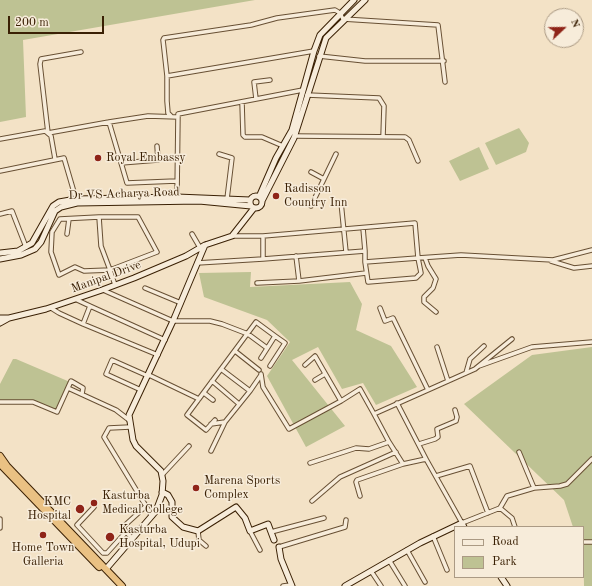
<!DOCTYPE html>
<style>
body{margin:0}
#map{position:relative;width:592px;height:586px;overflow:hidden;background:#f3e2c6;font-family:"Old Standard TT",serif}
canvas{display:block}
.legend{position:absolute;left:454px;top:526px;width:130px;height:52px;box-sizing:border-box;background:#f7ecda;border:1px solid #ab9a84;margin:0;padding:5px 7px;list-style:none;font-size:12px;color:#3a2004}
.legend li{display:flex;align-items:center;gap:8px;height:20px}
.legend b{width:20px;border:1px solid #ab9a84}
.north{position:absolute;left:544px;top:8px;width:40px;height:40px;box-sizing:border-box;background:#f7ecda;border:1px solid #ab9a84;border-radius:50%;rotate:68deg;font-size:11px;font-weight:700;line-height:16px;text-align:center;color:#3a2004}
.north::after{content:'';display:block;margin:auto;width:14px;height:18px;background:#8f2418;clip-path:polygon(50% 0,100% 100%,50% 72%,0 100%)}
.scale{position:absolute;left:8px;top:16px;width:96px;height:18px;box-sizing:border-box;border:2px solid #3a2004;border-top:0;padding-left:5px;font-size:12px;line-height:14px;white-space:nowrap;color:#3a2004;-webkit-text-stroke:3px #f7ecda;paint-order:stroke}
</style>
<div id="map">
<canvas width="592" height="586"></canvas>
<ul class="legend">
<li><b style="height:5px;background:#f7ecda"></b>Road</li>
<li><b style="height:11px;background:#bec293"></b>Park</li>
</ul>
<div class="north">N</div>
<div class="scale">200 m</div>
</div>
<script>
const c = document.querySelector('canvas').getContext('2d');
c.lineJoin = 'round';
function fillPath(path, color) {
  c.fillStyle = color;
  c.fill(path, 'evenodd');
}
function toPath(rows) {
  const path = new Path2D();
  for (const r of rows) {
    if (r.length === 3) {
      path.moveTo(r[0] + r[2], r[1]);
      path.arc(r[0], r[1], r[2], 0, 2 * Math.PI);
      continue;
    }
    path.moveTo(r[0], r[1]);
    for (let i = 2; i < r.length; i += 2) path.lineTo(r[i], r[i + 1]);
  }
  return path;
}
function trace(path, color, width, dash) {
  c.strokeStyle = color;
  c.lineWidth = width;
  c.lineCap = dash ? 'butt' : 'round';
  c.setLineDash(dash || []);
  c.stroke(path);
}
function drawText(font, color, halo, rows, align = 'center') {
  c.font = font + ' "Old Standard TT",serif';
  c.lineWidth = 3;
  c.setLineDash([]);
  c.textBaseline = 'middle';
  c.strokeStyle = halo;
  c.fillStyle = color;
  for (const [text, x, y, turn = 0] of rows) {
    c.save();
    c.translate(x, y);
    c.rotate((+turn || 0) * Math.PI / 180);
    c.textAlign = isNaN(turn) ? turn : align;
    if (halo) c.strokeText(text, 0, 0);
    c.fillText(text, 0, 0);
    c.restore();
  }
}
const green = toPath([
 [0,0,255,0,23,40,26,117,0,122],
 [519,128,529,143,526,152,496,165,485,143],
 [479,147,489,169,460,181,449,161],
 [251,272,250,287,350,282,362,304,356,330,391,346,417,387,376,405,363,383,342,389,318,347,292,360,345,426,306,447,267,376,290,342,267,320,204,297,199,273],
 [592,347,592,586,584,586,583,527,573,527,564,500,464,404,532,355],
 [13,359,16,359,70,382,57,411,33,402,0,402,0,384]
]);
const street = toPath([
 [81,52,41,59,40,64,48,133,109,122],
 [319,56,365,61,444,61],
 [167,76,314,51],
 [307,95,379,98,384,106,383,137],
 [256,99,254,82,270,80],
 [242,102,243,135,245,137,262,137,283,146],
 [171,116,168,113,167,101,167,76,163,40,164,38,251,25,277,18,335,10,340,13,343,19,438,25,445,82],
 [295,136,405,137,409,140,418,161],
 [0,139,45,131,51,136,55,159],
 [219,154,232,158,227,199],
 [121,163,158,160,157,146],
 [0,171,64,158,76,199],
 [311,172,324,179],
 [176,181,127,183,109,122,148,116,178,117],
 [177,197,178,114,303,90],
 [341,202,346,252],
 [311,206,336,154],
 [0,214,12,211,26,247],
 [99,217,138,217,157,252,110,270,84,271,75,267,59,275,51,252,52,232,60,219,99,217,101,246,110,270,115,285],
 [363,228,365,251],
 [67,234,69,219],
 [192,234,199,246],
 [232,236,263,236,415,223,418,258,365,262,368,282,416,278,421,273,418,258,461,255,553,260,592,250],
 [263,236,263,259,365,251,365,262],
 [425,258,428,266,436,279,433,288,424,297,424,302,436,312],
 [551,261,574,268,592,266],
 [197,263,263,259],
 [299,281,366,273],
 [257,283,299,281,296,256],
 [145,288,181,303],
 [103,290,173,321,210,321,222,324,248,334,267,348],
 [75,299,90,306],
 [51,308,59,313,83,324],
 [437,347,448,381],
 [235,351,259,370],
 [158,355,83,324,90,306,165,340],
 [305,365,315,356,341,401,360,389,374,414],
 [270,366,285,343,275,336],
 [479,366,532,347,592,342],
 [221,369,250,391],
 [466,373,470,359,484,346],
 [261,374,263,387,289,429,341,401],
 [149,375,199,399],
 [315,380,325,374],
 [212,381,239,404],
 [68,388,116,410,129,420],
 [141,390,106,374,112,360,148,376],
 [428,390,475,369,512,339],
 [204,393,213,400],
 [0,402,33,402,57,412,71,381,83,388,82,394],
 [397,403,426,459],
 [215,420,206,430,187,415,256,322,275,336,261,358],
 [211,424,225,422,250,391,261,375],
 [130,427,109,428,104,437,152,516],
 [389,442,403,464,426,459,462,523,500,508,507,496,534,488,560,486,567,484,592,459],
 [419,444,435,439,438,437,437,429,456,421,457,417,455,410],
 [211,451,225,422],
 [519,452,534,488],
 [310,463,356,448,369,449,389,442,374,414,428,390,393,318,385,321,380,308],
 [162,475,189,446],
 [436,476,470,466,488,513],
 [360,496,356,482,357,480,403,464],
 [312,501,340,477,396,452],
 [94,507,77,525,103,553,107,553,126,532,132,538],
 [500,508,512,518,515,527],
 [0,519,0,528],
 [198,531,199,540,206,546],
 [250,531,260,550],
 [126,532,123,527,146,506],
 [271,532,324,518],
 [433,536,447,570],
 [583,542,592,542],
 [279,547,345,527,346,520],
 [407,550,425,582],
 [389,560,405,586],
 [371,571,381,586],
 [283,586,291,585]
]);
const secondary = toPath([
 [256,202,6],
 [259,197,276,158,292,130,314,51,320,35,354,0],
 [262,201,294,138,326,38,365,0],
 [0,253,18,251,32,243,53,206,59,202,76,199,177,197,250,200],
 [0,259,21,255,35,249,41,242,55,211,61,207,77,203,199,201,251,206],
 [0,318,9,318,46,309,102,290,134,278,186,256,205,245],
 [0,323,9,318],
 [162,492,168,495,172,502,172,517,183,527,198,531,236,507,245,518,250,531,268,524,274,540],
 [279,547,281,559,292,586],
 [106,569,156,511,162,495,163,481,161,471,136,446,133,440,129,415,173,321,205,245,232,236,254,208],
 [501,577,507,586],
 [345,586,420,543,462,523,464,527]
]);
const highway = toPath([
 [0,456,7,466,122,586],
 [0,464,99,567]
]);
const markers = [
 [98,158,4,"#8f2418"],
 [276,196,4,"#8f2418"],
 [196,488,4,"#8f2418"],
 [94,503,4,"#8f2418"],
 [80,509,5,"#8f2418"],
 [43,535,4,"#8f2418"],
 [110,537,5,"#8f2418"]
];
const poiNames = [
 ["Royal Embassy",106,158],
 ["Radisson",284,189],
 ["Country Inn",284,203],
 ["Marena Sports",204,481],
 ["Complex",204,495],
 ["Kasturba",102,496],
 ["Medical College",102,510],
 ["KMC",71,502,"right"],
 ["Hospital",71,516,"right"],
 ["Kasturba",119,530],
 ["Hospital, Udupi",119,544],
 ["Home Town",43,548,"center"],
 ["Galleria",43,562,"center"]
];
const streetNames = [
 ["Dr VS Acharya Road",124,194,-2],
 ["Manipal Drive",106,277,-20]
];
fillPath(green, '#bec293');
trace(street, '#685034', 5.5);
trace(secondary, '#3a2004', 7);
trace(highway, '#3a2004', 8);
trace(street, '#f7ecda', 3.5);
trace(secondary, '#f7ecda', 5);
trace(highway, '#eac183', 6);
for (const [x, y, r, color] of markers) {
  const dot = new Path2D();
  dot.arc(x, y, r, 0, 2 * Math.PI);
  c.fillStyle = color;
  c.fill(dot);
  trace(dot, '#f7ecda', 1.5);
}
drawText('12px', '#3a2004', '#f7ecda', poiNames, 'left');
drawText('12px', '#3a2004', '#f7ecda', streetNames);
</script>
